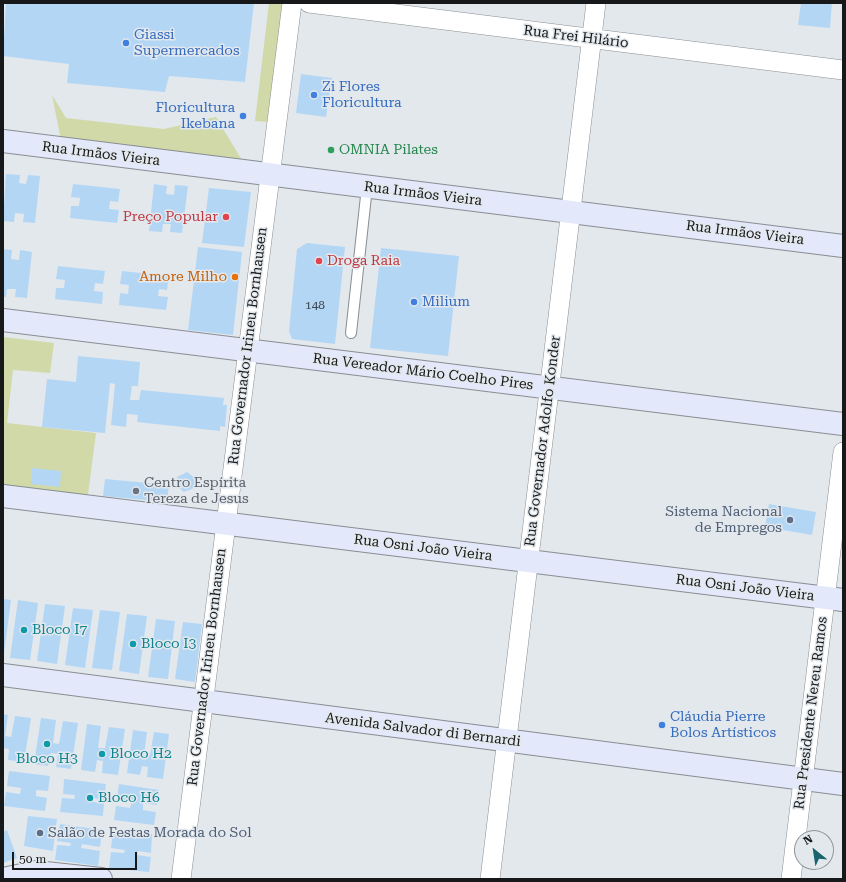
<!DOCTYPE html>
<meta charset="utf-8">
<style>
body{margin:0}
#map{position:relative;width:846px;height:882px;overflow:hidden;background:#e3e8ed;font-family:"Roboto Serif",serif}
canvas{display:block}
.frame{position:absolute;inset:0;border:4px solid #161819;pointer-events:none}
.north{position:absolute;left:794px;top:830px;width:40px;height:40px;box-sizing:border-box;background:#e3e8ed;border:1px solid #919598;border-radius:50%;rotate:330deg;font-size:11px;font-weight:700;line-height:16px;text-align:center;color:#161819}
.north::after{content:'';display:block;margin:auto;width:14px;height:18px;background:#1a6470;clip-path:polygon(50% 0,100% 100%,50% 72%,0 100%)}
.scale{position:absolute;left:12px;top:852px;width:125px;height:18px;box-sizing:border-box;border:2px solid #161819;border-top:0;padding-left:5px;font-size:12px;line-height:14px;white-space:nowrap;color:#161819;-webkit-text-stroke:3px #e3e8ed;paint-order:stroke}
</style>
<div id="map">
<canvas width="846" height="882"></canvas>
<div class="frame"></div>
<div class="north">N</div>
<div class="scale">50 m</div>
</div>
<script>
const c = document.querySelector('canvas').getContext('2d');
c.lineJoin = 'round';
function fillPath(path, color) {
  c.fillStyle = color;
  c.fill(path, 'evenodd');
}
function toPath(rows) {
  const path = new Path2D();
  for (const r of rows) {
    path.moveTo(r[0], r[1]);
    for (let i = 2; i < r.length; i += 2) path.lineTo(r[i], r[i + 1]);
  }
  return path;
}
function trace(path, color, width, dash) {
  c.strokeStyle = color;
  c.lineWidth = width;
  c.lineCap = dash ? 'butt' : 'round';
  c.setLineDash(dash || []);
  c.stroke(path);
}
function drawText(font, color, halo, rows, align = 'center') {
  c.font = font + ' "Roboto Serif",serif';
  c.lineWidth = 3;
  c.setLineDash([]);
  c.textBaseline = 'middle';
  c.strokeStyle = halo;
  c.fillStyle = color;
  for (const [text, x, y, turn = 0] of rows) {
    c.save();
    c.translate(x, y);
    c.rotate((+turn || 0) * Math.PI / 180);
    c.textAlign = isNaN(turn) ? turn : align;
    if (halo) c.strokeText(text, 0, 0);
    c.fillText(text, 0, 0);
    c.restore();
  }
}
const green = toPath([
 [269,3,283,3,268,122,255,121],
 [52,95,66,118,164,129,216,117,246,167,62,145],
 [3,337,54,343,50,373,13,370,7,423,96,433,87,502,3,492]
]);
const building = toPath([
 [6,3,254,3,245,82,169,76,165,92,67,83,69,64,3,56],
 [801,3,832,3,830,28,798,25],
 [301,74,332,78,326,117,296,113],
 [6,174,20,175,19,183,26,184,28,175,40,176,35,223,23,222,24,214,15,213,14,222,3,221],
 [73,184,120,189,118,202,110,201,109,209,119,210,117,223,70,218,71,206,79,206,80,198,71,197],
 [154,184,167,186,166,194,174,195,175,185,188,186,182,233,170,232,171,224,163,224,162,232,149,231],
 [209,188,251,192,244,247,202,243],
 [307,243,345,247,335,344,292,339,289,331,297,249],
 [198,247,242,252,233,335,188,330],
 [381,248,459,256,448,356,370,348],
 [3,249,12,250,11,259,19,260,20,250,32,252,27,298,15,297,16,289,7,289,6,297,3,297],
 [58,266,105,271,103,284,95,283,94,291,103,292,102,304,55,299,56,288,64,288,65,280,56,279],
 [122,271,169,276,167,290,159,289,158,296,168,297,166,310,119,305,120,293,128,294,129,285,120,284],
 [78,356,140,362,138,386,132,386,130,400,139,400,141,390,224,398,223,405,227,405,225,427,220,426,220,431,137,422,138,415,127,414,126,427,111,425,115,384,110,383,105,433,42,427,47,379,76,382],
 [32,468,61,471,60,487,31,484],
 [187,472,195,478,194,488,184,492,176,486,177,477],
 [105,479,169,485,167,502,103,496],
 [769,504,816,512,812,535,765,527],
 [3,599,11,600,4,653,3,653],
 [18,600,38,603,30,660,10,658],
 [45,604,65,606,57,664,37,661],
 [73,608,93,610,85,668,65,665],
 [100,610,120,612,112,670,92,668],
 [127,614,147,616,139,674,119,671],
 [156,619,175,621,168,679,148,677],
 [183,622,202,624,195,682,175,679],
 [3,714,8,715,5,736,11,737,15,716,31,718,24,762,8,760,9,749,3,748],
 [41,718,56,720,53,743,59,744,63,721,78,723,71,769,56,767,58,754,51,753,48,766,34,764],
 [87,724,101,726,98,748,105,748,109,727,125,729,118,775,102,773,103,761,97,760,95,772,81,770],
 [133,730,147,732,144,755,150,755,154,732,169,734,163,779,147,777,148,767,142,766,140,775,127,773],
 [9,771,50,776,48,791,36,790,36,796,47,798,45,811,4,806,6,792,20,794,21,788,7,786],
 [64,779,106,784,104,800,93,798,93,802,104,803,103,816,60,812,62,798,74,799,75,795,63,794],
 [119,784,159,790,157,805,143,803,143,810,156,812,154,825,114,820,116,806,130,808,132,801,117,799],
 [28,816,57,819,53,851,24,846],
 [60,824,102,830,100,847,82,844,81,848,100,851,98,866,55,860,57,845,70,846,71,843,57,841],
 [7,830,17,858,3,863,3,832],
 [113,831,152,834,151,853,138,851,137,855,151,857,149,872,109,868,111,852,124,853,125,850,111,848]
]);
const lane = toPath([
 [351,333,367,187]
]);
const street = toPath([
 [309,3,843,70],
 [181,879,292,3],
 [490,879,596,3],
 [791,879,843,452]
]);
const secondary = toPath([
 [3,141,843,246],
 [3,320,843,424],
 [3,496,843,600],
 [3,675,843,784],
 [3,879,36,872,101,879]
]);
const markers = [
 [126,43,4,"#3f7fe0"],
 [314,95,4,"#3f7fe0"],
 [243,116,4,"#3f7fe0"],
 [331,150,4,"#2e9e5b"],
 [226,217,4,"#e0444e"],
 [319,261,4,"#e0444e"],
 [235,277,4,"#e8710a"],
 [414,302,4,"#3f7fe0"],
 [136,491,4,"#6b7280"],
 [790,520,4,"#5c6f8a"],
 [24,630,4,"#0f9aa8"],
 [133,644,4,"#0f9aa8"],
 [662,725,4,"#3f7fe0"],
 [47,744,4,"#0f9aa8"],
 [102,754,4,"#0f9aa8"],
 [90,798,4,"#0f9aa8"],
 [40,833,4,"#5c6f8a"]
];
const numberNames = [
 ["148",315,305]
];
const shopNames = [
 ["Giassi",134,35],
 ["Supermercados",134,51],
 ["Zi Flores",322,87],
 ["Floricultura",322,103],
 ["Floricultura",235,108,"right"],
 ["Ikebana",235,124,"right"],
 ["Milium",422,302],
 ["Cláudia Pierre",670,717],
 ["Bolos Artísticos",670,733]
];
const streetNames = [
 ["Rua Frei Hilário",576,37,7],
 ["Rua Irmãos Vieira",101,154,7],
 ["Rua Irmãos Vieira",423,194,7],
 ["Rua Irmãos Vieira",745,233,7],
 ["Rua Governador Irineu Bornhausen",248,346,-83],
 ["Rua Vereador Mário Coelho Pires",423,372,7],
 ["Rua Governador Adolfo Konder",543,441,-83],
 ["Rua Osni João Vieira",423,548,7],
 ["Rua Osni João Vieira",745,588,7],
 ["Rua Governador Irineu Bornhausen",207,667,-83],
 ["Rua Presidente Nereu Ramos",811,713,-83],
 ["Avenida Salvador di Bernardi",423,730,7]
];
const leisureNames = [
 ["OMNIA Pilates",339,150]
];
const healthNames = [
 ["Preço Popular",218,217],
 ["Droga Raia",327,261,"left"]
];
const foodNames = [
 ["Amore Milho",227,277]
];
const worshipNames = [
 ["Centro Espírita",144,483],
 ["Tereza de Jesus",144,499]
];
const serviceNames = [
 ["Sistema Nacional",782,512],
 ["de Empregos",782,528],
 ["Salão de Festas Morada do Sol",48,833,"left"]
];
const cultureNames = [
 ["Bloco I7",32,630],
 ["Bloco I3",141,644],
 ["Bloco H2",110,754],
 ["Bloco H3",47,759,"center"],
 ["Bloco H6",98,798]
];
fillPath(green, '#d0d9a7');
fillPath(building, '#b4d6f5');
trace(lane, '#898e92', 12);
trace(street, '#898e92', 20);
trace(secondary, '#898e92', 24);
trace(lane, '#fff', 10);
trace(street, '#fff', 19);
trace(secondary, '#e3e8fb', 22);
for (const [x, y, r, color] of markers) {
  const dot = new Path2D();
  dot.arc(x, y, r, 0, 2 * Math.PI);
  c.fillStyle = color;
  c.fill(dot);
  trace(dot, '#e3e8ed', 1.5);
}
drawText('12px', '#3e4850', null, numberNames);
drawText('14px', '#366cbe', '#e3e8ed', shopNames, 'left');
drawText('14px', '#161819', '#e3e8ed', streetNames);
drawText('14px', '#27864d', '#e3e8ed', leisureNames, 'left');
drawText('14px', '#be3a42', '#e3e8ed', healthNames, 'right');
drawText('14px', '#c56008', '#e3e8ed', foodNames, 'right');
drawText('14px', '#5b616d', '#e3e8ed', worshipNames, 'left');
drawText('14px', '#4e5e75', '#e3e8ed', serviceNames, 'right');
drawText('14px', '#0d838f', '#e3e8ed', cultureNames, 'left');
</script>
